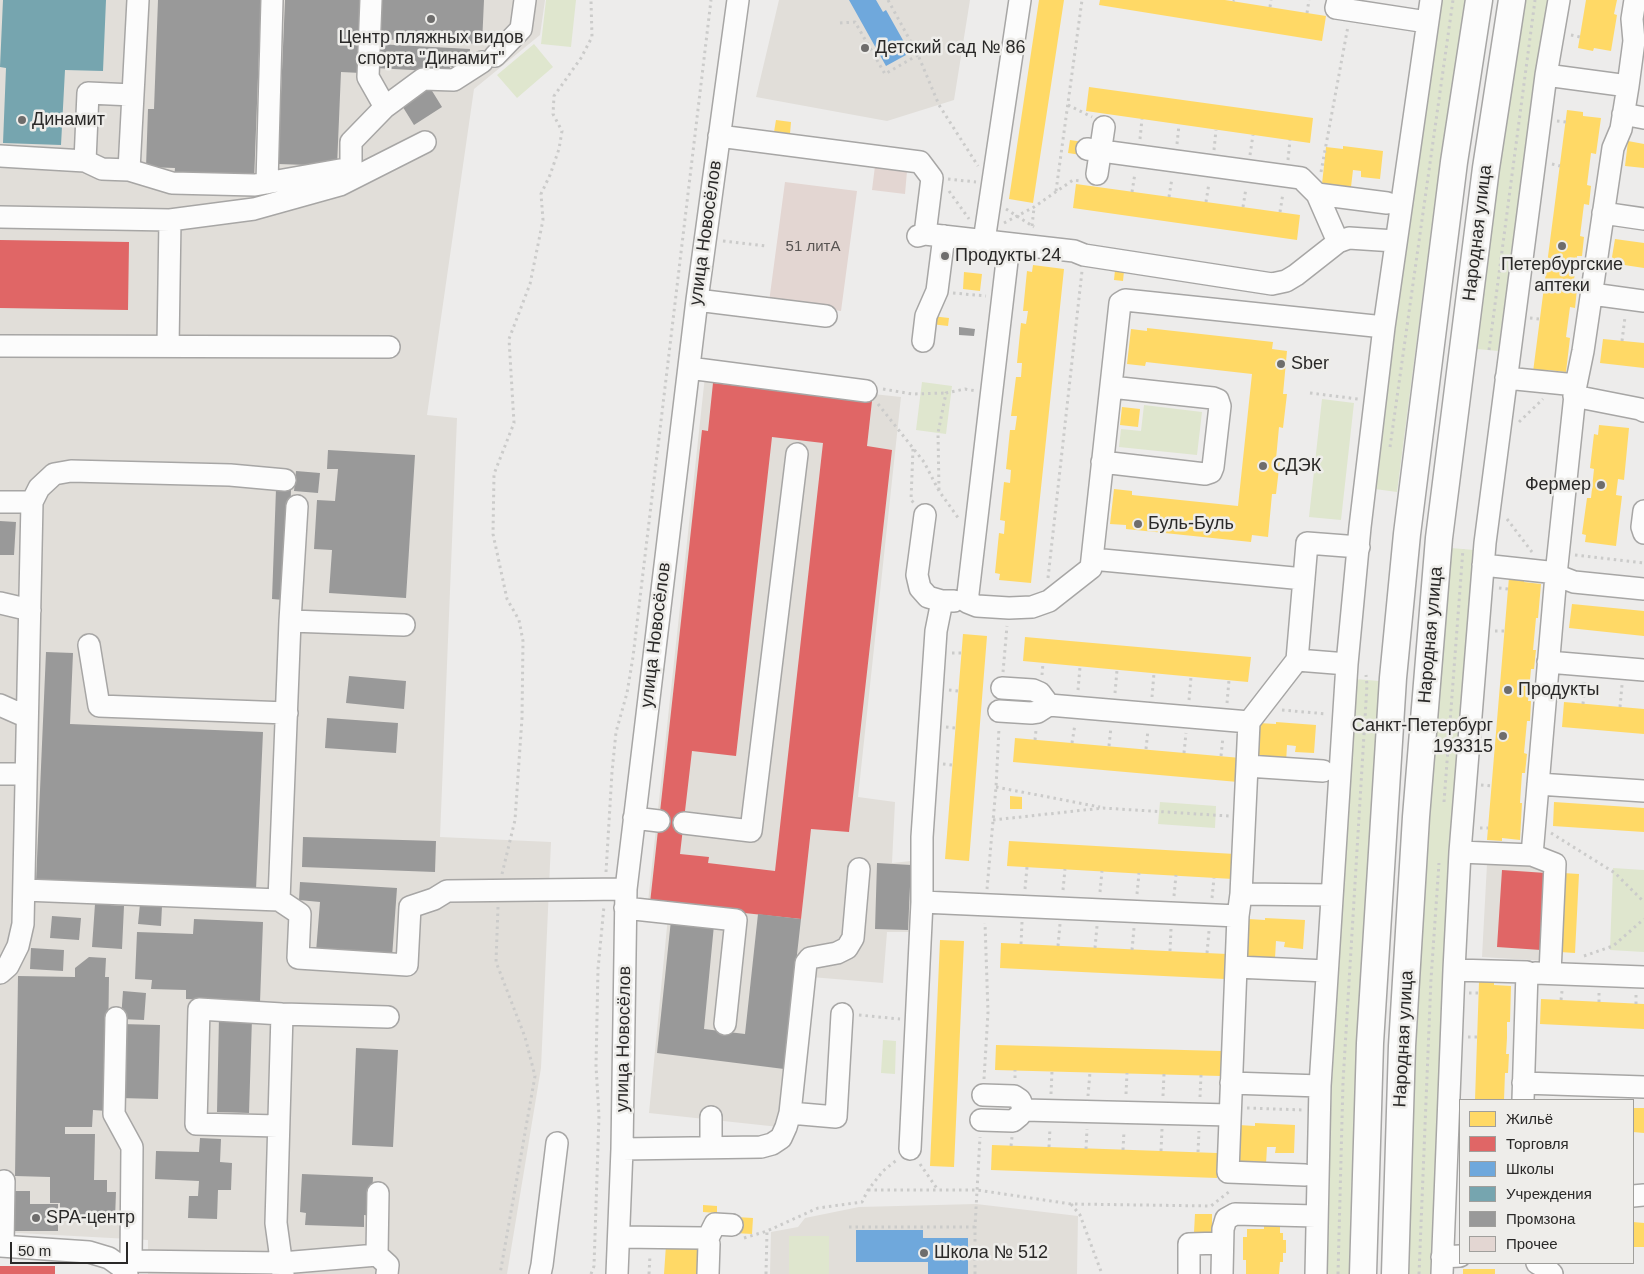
<!DOCTYPE html>
<meta charset="utf-8">
<style>
body{margin:0}
#map{position:relative;width:1644px;height:1274px;overflow:hidden;background:#edeceb;font-family:Helvetica,sans-serif}
canvas{display:block}
.legend{position:absolute;left:1459px;top:1099px;width:175px;height:165px;box-sizing:border-box;background:#eeedea;border:1px solid #a09f9c;margin:0;padding:6px 9px;list-style:none;font-size:15px;color:#2a2928}
.legend li{display:flex;align-items:center;gap:10px;height:25px}
.legend b{width:25px;border:1px solid #a09f9c}
.scale{position:absolute;left:10px;top:1242px;width:118px;height:22px;box-sizing:border-box;border:2px solid #2a2928;border-top:0;padding-left:6px;font-size:15px;line-height:18px;white-space:nowrap;color:#2a2928;-webkit-text-stroke:4px #eeedea;paint-order:stroke}
</style>
<div id="map">
<canvas width="1644" height="1274"></canvas>
<ul class="legend">
<li><b style="height:14px;background:#ffd966"></b>Жильё</li>
<li><b style="height:14px;background:#e06666"></b>Торговля</li>
<li><b style="height:14px;background:#6fa8dc"></b>Школы</li>
<li><b style="height:14px;background:#76a5af"></b>Учреждения</li>
<li><b style="height:14px;background:#999"></b>Промзона</li>
<li><b style="height:14px;background:#e3d6d2"></b>Прочее</li>
</ul>
<div class="scale">50 m</div>
</div>
<script>
const c = document.querySelector('canvas').getContext('2d');
c.lineJoin = 'round';
function fillPath(path, color) {
  c.fillStyle = color;
  c.fill(path, 'evenodd');
}
function toPath(rows) {
  const path = new Path2D();
  for (const r of rows) {
    path.moveTo(r[0], r[1]);
    for (let i = 2; i < r.length; i += 2) path.lineTo(r[i], r[i + 1]);
  }
  return path;
}
function trace(path, color, width, dash) {
  c.strokeStyle = color;
  c.lineWidth = width;
  c.lineCap = dash ? 'butt' : 'round';
  c.setLineDash(dash || []);
  c.stroke(path);
}
function drawText(font, color, halo, rows, align = 'center') {
  c.font = font + ' Helvetica,sans-serif';
  c.lineWidth = 5;
  c.setLineDash([]);
  c.textBaseline = 'middle';
  c.strokeStyle = halo;
  c.fillStyle = color;
  for (const [text, x, y, turn = 0] of rows) {
    c.save();
    c.translate(x, y);
    c.rotate((+turn || 0) * Math.PI / 180);
    c.textAlign = isNaN(turn) ? turn : align;
    if (halo) c.strokeText(text, 0, 0);
    c.fillText(text, 0, 0);
    c.restore();
  }
}
const built = toPath([
 [0,0,545,0,540,35,474,89,427,415,457,418,440,837,551,842,541,1068,507,1274,148,1274,148,1240,0,1232],
 [779,0,970,0,954,100,887,121,756,97],
 [705,376,901,397,858,797,895,802,892,863,911,861,910,932,887,932,883,983,799,976,779,1127,649,1113,669,906,648,902],
 [1487,864,1551,867,1546,961,1482,957],
 [976,1204,1078,1216,1077,1274,770,1274,771,1232,798,1227,805,1218,859,1207]
]);
const green = toPath([
 [546,0,576,0,571,47,541,44],
 [1440,0,1465,0,1434,209,1397,492,1375,489,1411,206],
 [1523,0,1548,0,1498,351,1477,349,1480,302],
 [534,44,553,67,517,98,497,75],
 [922,382,952,386,946,434,916,430],
 [1322,399,1354,403,1341,520,1309,517],
 [1144,405,1202,412,1197,455,1119,447,1121,429,1141,431],
 [1451,548,1474,550,1447,893,1431,1274,1407,1274,1412,1118,1428,841],
 [1355,679,1379,681,1355,1083,1349,1274,1326,1274,1332,1082],
 [1160,802,1216,806,1215,828,1158,824],
 [1613,868,1644,870,1644,952,1610,950],
 [883,1040,896,1041,895,1074,881,1073],
 [789,1236,829,1236,829,1274,789,1274]
]);
const homes = toPath([
 [1039,0,1064,0,1033,203,1009,199],
 [1100,0,1225,0,1326,16,1322,41,1099,5],
 [1586,0,1617,0,1614,14,1617,15,1611,51,1594,48,1593,51,1578,48],
 [1089,87,1313,118,1310,143,1086,111],
 [1567,110,1583,112,1583,116,1601,118,1596,154,1591,153,1587,185,1591,186,1589,205,1584,204,1580,236,1584,237,1582,256,1577,256,1573,288,1577,289,1575,308,1570,307,1566,337,1570,338,1566,372,1548,370,1547,373,1533,372],
 [776,120,791,122,790,134,774,132],
 [1070,140,1083,142,1081,155,1068,153],
 [1628,141,1644,144,1644,168,1625,166],
 [1343,146,1383,151,1380,179,1361,177,1361,171,1353,170,1351,187,1322,184,1326,147,1343,149],
 [1076,184,1300,215,1297,240,1073,208],
 [1615,239,1644,243,1644,268,1611,263],
 [1033,265,1064,269,1031,583,999,580,1000,574,995,573,999,533,1004,534,1005,521,1000,520,1004,482,1010,483,1011,470,1006,469,1010,430,1015,430,1017,416,1011,416,1016,377,1021,377,1022,363,1017,363,1021,323,1026,324,1028,311,1023,311,1027,271,1032,272],
 [1115,270,1124,271,1123,281,1114,280],
 [964,272,982,274,980,291,963,289],
 [932,316,949,318,948,326,931,324],
 [1147,328,1273,342,1272,349,1287,351,1283,394,1287,394,1283,428,1279,427,1276,459,1280,460,1276,494,1272,494,1268,537,1252,535,1251,542,1126,529,1126,525,1110,524,1114,489,1132,491,1132,495,1238,506,1252,374,1146,362,1145,366,1127,364,1131,329,1147,331],
 [1603,339,1644,343,1644,368,1600,363],
 [1122,407,1140,409,1138,427,1120,425],
 [1599,425,1629,428,1624,480,1618,479,1616,495,1622,496,1616,546,1585,542,1586,535,1582,534,1587,498,1591,498,1594,469,1590,468,1594,434,1598,435],
 [1509,577,1524,579,1524,582,1541,584,1538,618,1536,618,1533,650,1536,650,1534,669,1531,669,1528,701,1531,701,1530,721,1527,721,1524,753,1527,754,1525,773,1522,773,1520,803,1522,803,1520,840,1502,838,1502,841,1487,840],
 [1572,604,1644,611,1644,636,1569,628],
 [963,634,987,636,969,861,945,859],
 [1025,637,1251,657,1248,682,1023,661],
 [1564,702,1644,709,1644,734,1562,727],
 [1276,722,1316,725,1314,753,1295,752,1296,746,1287,745,1286,763,1256,760,1259,723,1276,724],
 [1015,738,1241,758,1238,782,1013,762],
 [1010,796,1022,797,1022,809,1010,809],
 [1554,802,1644,808,1644,832,1553,826],
 [1009,841,1235,854,1233,879,1007,866],
 [1563,873,1579,874,1575,953,1560,952],
 [1265,918,1305,920,1303,949,1284,947,1285,942,1276,941,1275,958,1245,956,1248,919,1265,920],
 [940,940,964,941,954,1167,930,1166],
 [1001,943,1227,954,1225,979,1000,968],
 [1479,982,1494,982,1494,985,1511,986,1510,1022,1507,1022,1507,1038,1506,1054,1509,1054,1508,1073,1505,1073,1504,1100,1475,1100],
 [1541,999,1644,1004,1644,1029,1540,1024],
 [996,1045,1222,1051,1221,1076,995,1070],
 [1633,1108,1644,1108,1644,1133,1633,1132],
 [1255,1123,1295,1125,1294,1153,1275,1153,1276,1147,1267,1147,1266,1164,1237,1162,1239,1125,1255,1126],
 [992,1145,1217,1153,1217,1178,991,1170],
 [703,1205,717,1206,717,1213,703,1212],
 [1195,1214,1212,1214,1212,1232,1194,1232],
 [736,1217,753,1218,752,1234,735,1233],
 [1633,1222,1644,1223,1644,1247,1633,1247],
 [1264,1224,1280,1224,1280,1233,1283,1233,1283,1240,1286,1240,1286,1253,1283,1253,1283,1262,1280,1262,1279,1274,1246,1274,1246,1260,1243,1260,1243,1237,1247,1237,1247,1229,1264,1229],
 [666,1245,702,1247,700,1274,664,1274],
 [1463,1269,1495,1269,1495,1274,1463,1274]
]);
const shops = toPath([
 [0,240,129,242,128,310,0,308],
 [713,383,872,401,867,446,892,450,849,832,811,829,801,919,650,903,702,430,708,431],
 [772,437,823,443,775,871,708,863,709,857,680,854,692,751,736,756],
 [1502,870,1546,873,1541,950,1497,947],
 [0,1266,55,1266,55,1274,0,1274]
]);
const schools = toPath([
 [849,0,876,0,883,12,886,10,904,42,900,44,906,55,886,66],
 [856,1230,923,1230,923,1238,968,1238,968,1274,928,1274,928,1262,856,1262]
]);
const public = toPath([
 [3,0,106,0,103,71,65,70,61,145,3,143,6,68,0,67]
]);
const industry = toPath([
 [158,0,261,0,254,181,174,178,175,168,146,167,148,109,154,109],
 [285,0,364,0,361,73,341,72,337,166,278,164],
 [379,0,484,0,482,44,377,39],
 [377,44,470,49,469,62,457,61,457,67,450,67,449,72,375,68],
 [429,86,442,107,414,125,401,104],
 [959,327,975,329,974,336,959,335],
 [328,450,415,455,406,598,329,593,332,550,314,549,317,500,335,501,338,469,327,469],
 [296,471,320,473,318,493,294,491],
 [276,489,291,490,289,549,284,600,272,599],
 [0,521,16,522,14,555,0,555],
 [46,652,73,653,70,724,263,732,256,890,36,882],
 [349,676,406,681,404,709,346,703],
 [327,718,398,723,396,753,325,748],
 [303,837,436,841,435,872,302,867],
 [877,863,911,865,908,930,875,929],
 [300,882,397,888,392,957,316,952,320,902,299,900],
 [95,904,124,906,122,949,92,947],
 [140,904,162,906,161,926,138,924],
 [758,914,801,919,784,1069,657,1053,671,920,714,925,704,1029,745,1034],
 [52,916,81,918,79,940,50,938],
 [194,919,263,922,260,1002,186,999,186,990,151,989,152,980,135,979,137,932,193,934],
 [31,948,64,950,63,971,30,969],
 [89,957,106,958,105,977,109,977,107,1111,93,1110,92,1127,65,1127,65,1134,95,1134,94,1180,107,1180,107,1192,116,1192,115,1219,60,1218,60,1203,50,1203,50,1177,15,1176,18,976,75,977,75,968],
 [123,991,146,993,144,1020,121,1019],
 [219,1017,252,1018,249,1113,217,1112],
 [121,1024,160,1025,158,1099,120,1098],
 [356,1048,398,1050,393,1147,352,1145],
 [200,1138,221,1139,220,1162,232,1163,231,1190,218,1190,217,1219,188,1218,189,1196,198,1196,199,1181,155,1179,156,1151,199,1152],
 [302,1174,373,1177,371,1216,364,1215,364,1227,305,1225,306,1213,300,1212],
 [14,1191,30,1191,30,1204,58,1204,58,1231,14,1231]
]);
const building = toPath([
 [875,166,907,171,905,194,872,190],
 [785,182,857,191,841,311,769,302]
]);
const path = toPath([
 [888,0,918,55,939,105,978,166],
 [1233,1,1234,0],
 [1270,7,1271,0],
 [1307,13,1309,0],
 [840,23,855,22,885,74,918,55],
 [1571,35,1580,37],
 [1068,105,1092,117],
 [1557,121,1566,122],
 [1140,139,1142,119],
 [1177,144,1179,125],
 [1214,150,1216,130],
 [1250,155,1253,135],
 [1288,160,1290,140],
 [1552,164,1560,166],
 [1321,172,1348,26],
 [948,179,976,182],
 [949,191,969,219],
 [1056,191,1082,0],
 [1132,192,1135,173],
 [1169,197,1172,178],
 [1206,202,1209,183],
 [1243,207,1246,188],
 [1006,209,1034,227],
 [1280,212,1283,193],
 [1004,223,1034,207,1073,180,1081,181],
 [1032,226,1034,208],
 [723,241,766,246],
 [953,293,986,296],
 [1530,318,1540,319],
 [1622,341,1625,317],
 [1489,350,1535,0],
 [883,389,912,394,946,393],
 [1310,393,1358,399],
 [878,404,924,462,939,491,959,519],
 [1519,422,1543,399],
 [1390,447,1453,0],
 [913,449,911,500,914,503],
 [939,490,938,433,946,393,965,389,976,391],
 [1507,519,1532,552],
 [1575,555,1644,563],
 [1048,578,1082,271],
 [1499,588,1508,589],
 [1495,631,1505,631],
 [952,653,961,653],
 [1003,672,1007,626],
 [1042,675,1043,663],
 [949,690,958,691],
 [1078,690,1080,667],
 [1115,693,1117,670],
 [1152,697,1154,673],
 [1189,700,1191,677],
 [1227,703,1229,680],
 [1583,704,1585,682],
 [1620,707,1622,685],
 [1282,710,1327,714],
 [946,727,955,728],
 [1035,740,1036,730],
 [1072,743,1075,724],
 [1109,746,1111,727],
 [1146,749,1148,730],
 [1184,753,1186,733],
 [1221,756,1223,737],
 [943,764,952,765],
 [1481,785,1492,786],
 [996,787,1100,807],
 [1444,802,1463,549],
 [993,820,1103,808,1229,816],
 [1480,828,1488,828],
 [1551,833,1615,873,1644,902],
 [606,872,612,772,616,732,627,693,633,657,711,0],
 [502,874,515,820,522,718,523,641,519,620,507,599,493,534,494,474,514,423,509,339,530,284,543,220,541,194,550,175,559,149,562,131,553,114,554,96,581,58,592,37,591,0],
 [987,889,996,787,999,728],
 [1025,889,1027,867],
 [1063,890,1065,869],
 [1100,892,1102,871],
 [1137,894,1139,873],
 [1174,896,1176,875],
 [1212,898,1214,878],
 [498,907,496,962,525,1037,535,1076,500,1274],
 [1021,944,1022,922],
 [1058,946,1060,924],
 [1095,948,1097,926],
 [1132,950,1134,928],
 [1170,951,1171,929],
 [1207,953,1209,931],
 [1584,956,1613,946,1644,919],
 [1469,993,1479,993],
 [1561,1000,1562,991],
 [1599,1002,1599,992],
 [1636,1004,1636,994],
 [859,1015,900,1019],
 [1468,1037,1477,1037],
 [1015,1078,1015,1070],
 [984,1079,988,1012,985,923],
 [1051,1094,1052,1071],
 [1126,1094,1127,1073],
 [1088,1096,1090,1072],
 [1163,1096,1164,1074],
 [1200,1097,1201,1075],
 [1247,1108,1304,1110],
 [1011,1146,1012,1137],
 [1049,1147,1050,1128],
 [1086,1149,1087,1129],
 [1123,1150,1124,1131],
 [1161,1151,1162,1129],
 [1198,1152,1199,1131],
 [920,1164,938,1190],
 [868,1190,977,1190,1071,1204,1211,1206,1230,1191],
 [1071,1204,1080,1215,1102,1274],
 [849,1227,975,1227],
 [744,1238,767,1231,818,1208,862,1202,868,1190,883,1171,898,1159],
 [591,1274,594,1266,599,1116,596,1066,598,969,604,906],
 [649,1274,650,1255],
 [766,1274,767,1231],
 [975,1274,975,1227,980,1137],
 [1338,1274,1343,1082,1367,685,1366,675],
 [1419,1274,1431,979,1439,863]
]);
const minor = toPath([
 [371,0,368,77,385,107],
 [1338,0,1336,8,1427,22],
 [495,56,521,29,525,0],
 [1546,75,1628,86],
 [1623,114,1644,118],
 [719,136,920,162,932,178,925,234],
 [1087,149,1301,178,1317,194,1387,203],
 [0,156,85,161,102,169,129,170,138,0],
 [85,161,88,93,133,95],
 [129,170,172,183,255,185,351,168,351,142,385,107,423,79,454,80,482,62],
 [1097,174,1104,127],
 [267,183,272,0],
 [1317,194,1338,242],
 [1603,213,1644,219],
 [0,217,170,220,254,209,340,185,425,142],
 [918,236,925,234,1074,251,1084,255,1272,284,1286,281,1296,275,1338,242,1349,238,1395,241],
 [984,241,1020,0],
 [1009,244,967,602,977,606,1009,608,1032,607,1049,601,1091,568,1092,559,1304,579],
 [1592,294,1644,301],
 [697,300,826,316],
 [923,341,926,316,937,291,944,236],
 [0,346,389,347],
 [168,346,170,220],
 [689,368,866,391],
 [1506,378,1576,385],
 [1574,396,1640,409,1644,411],
 [1102,462,1205,474,1211,472,1213,467,1220,406,1218,400,1213,398,1111,387],
 [0,502,32,502],
 [1644,511,1642,527,1644,533],
 [925,515,917,575,920,588,928,597,942,601,954,601],
 [1092,559,1120,303,1125,300,1384,327],
 [1483,565,1548,572,1574,582,1644,589],
 [0,603,30,610],
 [290,621,404,625],
 [89,645,99,706,287,713],
 [1297,660,1347,664],
 [1548,662,1644,670],
 [1002,688,1033,690,1040,693,1049,705],
 [0,705,27,717],
 [999,711,1031,713,1038,712,1049,705,1249,722,1297,660,1307,543,1359,547],
 [1249,722,1247,766,1323,771],
 [0,774,26,774],
 [1538,784,1644,791],
 [634,818,659,821],
 [684,823,751,831,797,454],
 [1460,852,1532,855,1555,864,1550,973],
 [1532,855,1556,575,1576,385,1583,351,1613,148,1621,129,1628,86,1634,41,1632,19,1635,0],
 [24,890,279,900,290,621,297,506],
 [1241,894,1247,766],
 [279,900,300,914,298,958,407,965,410,907,434,899,447,891,626,889],
 [922,902,1238,916,1241,894,1332,895],
 [625,908,736,920,725,1024],
 [1238,916,1228,1172,1305,1175],
 [1236,967,1327,971],
 [1454,970,1527,972,1523,1100],
 [0,973,8,966,18,946,23,924,32,502,39,488,54,474,71,471,230,475,285,480],
 [1535,973,1644,977],
 [282,1014,276,1223,283,1274],
 [116,1018,114,1114,132,1147,131,1261],
 [1231,1083,1320,1086],
 [1523,1083,1644,1087],
 [983,1095,1014,1096,1020,1100,1024,1110],
 [790,1113,836,1117,842,1014],
 [711,1117,711,1147],
 [981,1120,1013,1121,1019,1116,1024,1110,1230,1115],
 [278,1126,196,1124,199,1009,282,1014,388,1017],
 [622,1149,761,1147,772,1144,781,1138,786,1127,790,1113,806,963,810,958,837,953,847,948,853,938,859,869],
 [910,1149,922,902,922,837,936,631,942,601],
 [1633,1196,1644,1195],
 [619,1237,702,1238,707,1240,709,1244,708,1274],
 [707,1240,715,1224,732,1225],
 [0,1246,89,1252,109,1258,123,1268,127,1274],
 [3,1246,4,1181],
 [377,1255,388,1265,387,1274],
 [1442,1257,1460,1256],
 [1537,1263,1546,1268,1552,1274],
 [123,1268,131,1261,282,1263,377,1255,378,1193],
 [540,1274,542,1265,557,1143],
 [617,1274,622,1149,626,889,697,300,738,0],
 [1189,1274,1189,1244,1222,1243],
 [1222,1274,1223,1229,1226,1219,1235,1214,1316,1216],
 [1316,1274,1320,1086,1347,664,1360,527,1384,327,1431,0],
 [1442,1274,1454,970,1460,852,1485,543,1546,75,1559,0]
]);
const major = toPath([
 [1363,1274,1370,1043,1393,678,1407,534,1454,162,1479,0],
 [1395,1274,1402,1046,1416,817,1439,538,1486,168,1512,0]
]);
const markers = [
 [431,19,5,"#6e6d6c"],
 [865,48,5,"#6e6d6c"],
 [22,120,5,"#6e6d6c"],
 [1562,246,5,"#6e6d6c"],
 [945,256,5,"#6e6d6c"],
 [1281,364,5,"#6e6d6c"],
 [1263,466,5,"#6e6d6c"],
 [1601,485,5,"#6e6d6c"],
 [1138,524,5,"#6e6d6c"],
 [1508,690,5,"#6e6d6c"],
 [1503,736,5,"#6e6d6c"],
 [36,1218,5,"#6e6d6c"],
 [924,1253,5,"#6e6d6c"]
];
const numberNames = [
 ["51 литА",813,247]
];
const poiNames = [
 ["Центр пляжных видов",431,38,"center"],
 ["спорта \"Динамит\"",431,59,"center"],
 ["Детский сад № 86",875,48],
 ["Динамит",32,120],
 ["Продукты 24",955,256],
 ["Петербургские",1562,265,"center"],
 ["аптеки",1562,286,"center"],
 ["Sber",1291,364],
 ["СДЭК",1273,466],
 ["Фермер",1591,485,"right"],
 ["Буль-Буль",1148,524],
 ["Продукты",1518,690],
 ["Санкт-Петербург",1493,726,"right"],
 ["193315",1493,747,"right"],
 ["SPA-центр",46,1218],
 ["Школа № 512",934,1253]
];
const streetNames = [
 ["улица Новосёлов",706,233,-82],
 ["Народная улица",1478,233,-83],
 ["улица Новосёлов",656,635,-83],
 ["Народная улица",1431,635,-85],
 ["улица Новосёлов",624,1039,-89],
 ["Народная улица",1404,1039,-87]
];
fillPath(built, '#e1ded9');
fillPath(green, '#dfe6ce');
fillPath(homes, '#ffd966');
fillPath(shops, '#e06666');
fillPath(schools, '#6fa8dc');
fillPath(public, '#76a5af');
fillPath(industry, '#999');
fillPath(building, '#e3d6d2');
trace(minor, '#a7a6a5', 24);
trace(major, '#a7a6a5', 29);
trace(path, '#cbcbca', 3, [2.5, 4]);
trace(minor, '#fcfcfc', 21);
trace(major, '#fcfcfc', 26);
for (const [x, y, r, color] of markers) {
  const dot = new Path2D();
  dot.arc(x, y, r, 0, 2 * Math.PI);
  c.fillStyle = color;
  c.fill(dot);
  trace(dot, '#eeedea', 2);
}
drawText('15px', '#585452', null, numberNames);
drawText('18px', '#2a2928', '#eeedea', poiNames, 'left');
drawText('18px', '#2a2928', '#eeedea', streetNames);
</script>
